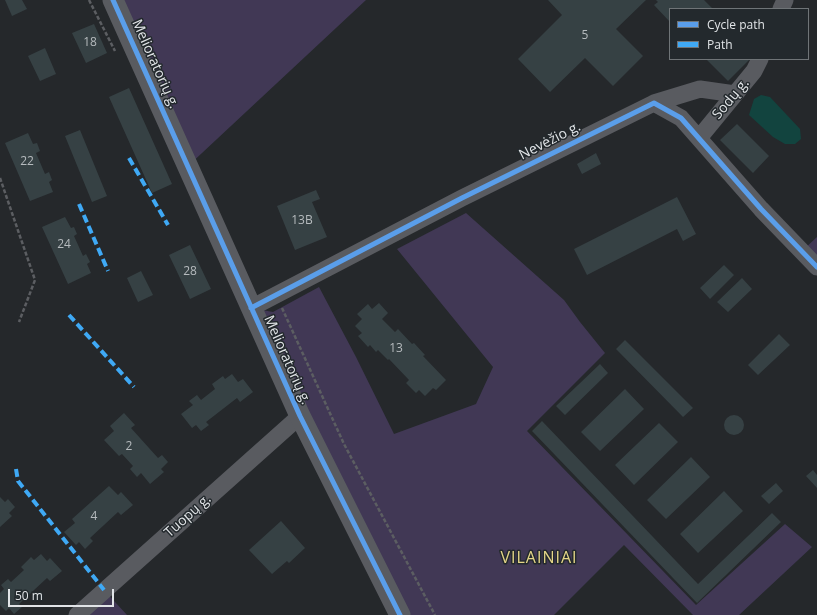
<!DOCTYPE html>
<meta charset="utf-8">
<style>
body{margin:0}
#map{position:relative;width:817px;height:615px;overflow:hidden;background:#25282b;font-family:"Open Sans",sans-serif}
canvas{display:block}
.legend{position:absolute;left:669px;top:8px;width:140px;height:52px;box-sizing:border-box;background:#23292d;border:1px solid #6f7477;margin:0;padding:5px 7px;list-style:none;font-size:12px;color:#e1e4e7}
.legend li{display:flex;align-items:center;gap:8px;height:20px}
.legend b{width:20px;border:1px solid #6f7477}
.scale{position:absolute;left:8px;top:589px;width:106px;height:18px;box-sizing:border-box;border:2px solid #e1e4e7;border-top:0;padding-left:5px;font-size:12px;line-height:14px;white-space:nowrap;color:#e1e4e7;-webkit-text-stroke:3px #23292d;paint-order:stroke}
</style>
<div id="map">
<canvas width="817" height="615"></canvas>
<ul class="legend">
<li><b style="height:5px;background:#5a9eea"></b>Cycle path</li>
<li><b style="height:5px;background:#3fa9f5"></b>Path</li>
</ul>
<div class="scale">50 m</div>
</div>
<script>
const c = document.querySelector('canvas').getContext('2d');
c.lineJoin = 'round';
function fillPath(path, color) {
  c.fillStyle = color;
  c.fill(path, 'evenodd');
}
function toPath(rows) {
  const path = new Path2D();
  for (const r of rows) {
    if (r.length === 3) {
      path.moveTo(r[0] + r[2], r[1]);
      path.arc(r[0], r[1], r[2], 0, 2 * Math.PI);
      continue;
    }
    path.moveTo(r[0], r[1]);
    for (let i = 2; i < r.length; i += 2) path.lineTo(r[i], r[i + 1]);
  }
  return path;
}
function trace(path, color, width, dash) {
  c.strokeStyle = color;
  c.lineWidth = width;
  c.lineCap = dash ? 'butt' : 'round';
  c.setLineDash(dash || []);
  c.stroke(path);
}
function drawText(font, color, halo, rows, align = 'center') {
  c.font = font + ' "Open Sans",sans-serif';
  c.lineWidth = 3;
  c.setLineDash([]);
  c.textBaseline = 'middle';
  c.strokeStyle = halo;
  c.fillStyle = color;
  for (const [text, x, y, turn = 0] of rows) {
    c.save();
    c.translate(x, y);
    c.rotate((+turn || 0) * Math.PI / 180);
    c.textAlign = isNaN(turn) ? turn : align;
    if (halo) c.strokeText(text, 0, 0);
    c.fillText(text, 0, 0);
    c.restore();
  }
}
const green = toPath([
 [113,0,366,0,187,167],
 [466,213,564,300,580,322,605,353,527,431,696,605,785,524,812,547,739,615,693,615,624,545,554,615,400,615,251,308,273,312,319,287,356,357,394,434,476,404,493,367,397,249],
 [817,237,817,267,802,251],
 [104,590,127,615,77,615]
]);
const water = toPath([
 [761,95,770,97,800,129,801,139,795,144,785,144,773,137,749,115,754,99]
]);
const building = toPath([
 [5,0,22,0,27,9,12,16],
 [548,0,646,0,616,29,643,56,613,86,585,58,550,92,518,59,562,15],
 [656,0,704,0,713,9,670,9,670,22,654,5,658,2],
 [94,24,107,53,86,63,72,33],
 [45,48,56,74,40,81,28,56],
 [706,59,750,59,728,81],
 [129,88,172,184,152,193,109,97],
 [737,124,769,156,753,173,720,140],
 [80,130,107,196,92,202,65,136],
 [28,133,33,144,37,143,40,151,36,153,45,174,49,172,52,180,49,182,53,192,30,201,5,143],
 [596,153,601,164,582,174,577,164],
 [316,190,320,199,312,202,327,237,295,250,277,206],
 [677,197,696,234,683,241,677,229,587,275,574,249],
 [65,217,71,228,74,227,77,234,74,236,83,256,86,254,90,262,87,264,91,273,68,284,42,227],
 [190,245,211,289,190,299,169,255],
 [724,265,734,275,710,299,700,288],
 [141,271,153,295,138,302,127,278],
 [742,278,752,289,728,312,717,302],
 [379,303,388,313,382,319,395,332,398,329,412,344,414,343,425,355,423,356,446,380,436,390,433,388,425,396,419,390,416,393,406,383,409,380,389,359,388,360,378,350,376,352,370,345,368,347,358,336,362,333,355,326,362,319,357,314,368,304,372,309],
 [779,334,790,345,758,375,748,365],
 [625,340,693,408,683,417,616,349],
 [600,364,608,373,565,415,556,406],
 [232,374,238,382,243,379,253,392,240,402,237,398,206,422,209,425,201,431,196,425,192,428,181,414,193,405,189,401,197,395,201,400,215,389,212,384,223,376,225,379],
 [625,389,644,409,600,451,581,432],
 [124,413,135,425,131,428,158,458,162,455,168,462,161,469,164,472,150,484,141,473,137,477,130,469,133,466,122,454,119,456,104,440,114,431,110,426],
 [734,425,10],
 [542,421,698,584,772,513,781,522,697,603,532,431],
 [659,423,678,442,634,485,615,465],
 [691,457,710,477,666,519,647,500],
 [813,470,817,475,817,488,806,476],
 [776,483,783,491,769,504,761,496],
 [109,486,118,495,121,492,133,505,121,515,118,512,90,538,93,541,85,549,79,542,76,545,64,532,75,523,72,519],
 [724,491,743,511,698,553,680,534],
 [0,497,5,502,8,499,15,507,9,513,12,516,0,527],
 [281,521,305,548,289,563,287,561,272,574,249,550],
 [41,554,47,561,50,558,62,571,50,581,47,578,19,604,22,607,14,614,9,608,6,611,0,605,0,593,4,589,1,585,8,579,11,582,24,570,21,567,31,557,34,560]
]);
const path = toPath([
 [89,0,115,51],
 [0,178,35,280,19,322],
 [282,308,344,444,435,615]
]);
const minor = toPath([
 [781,9,785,0],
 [654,103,700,89,735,94],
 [699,138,754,71,760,59],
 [251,308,462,198,654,103,681,118,761,209,817,267],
 [77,615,300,416]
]);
const tertiary = toPath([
 [113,0,300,416,400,615]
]);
const quiet = toPath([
 [129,158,168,225],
 [79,204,108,271],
 [69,315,134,387],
 [16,469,18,481,104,590]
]);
const cycleway = toPath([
 [113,0,300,416,400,615],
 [251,308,462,198,654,103,681,118,761,209,817,267]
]);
const numberNames = [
 ["5",585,36],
 ["18",90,43],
 ["22",27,162],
 ["13B",302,221],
 ["24",64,245],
 ["28",190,272],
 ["13",396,349],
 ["2",129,447],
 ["4",94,517]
];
const streetNames = [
 ["Melioratorių g.",155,64,66],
 ["Sodų g.",731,99,-50],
 ["Nevėžio g.",550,141,-27],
 ["Melioratorių g.",287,360,66],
 ["Tuopų g.",188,516,-42]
];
const quarterNames = [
 ["VILAINIAI",539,558]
];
fillPath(green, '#413855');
fillPath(water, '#12443f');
fillPath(building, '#364144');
trace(path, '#5c5e62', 2.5, [4, 2]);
trace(minor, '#595b60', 17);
trace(tertiary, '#595b60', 21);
trace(quiet, '#3fa9f5', 4, [8, 4]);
trace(cycleway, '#5a9eea', 5);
drawText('12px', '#b6bbbe', null, numberNames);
drawText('14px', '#e1e4e7', '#23292d', streetNames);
c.letterSpacing = '1px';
drawText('16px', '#e5d688', '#23292d', quarterNames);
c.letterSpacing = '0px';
</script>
